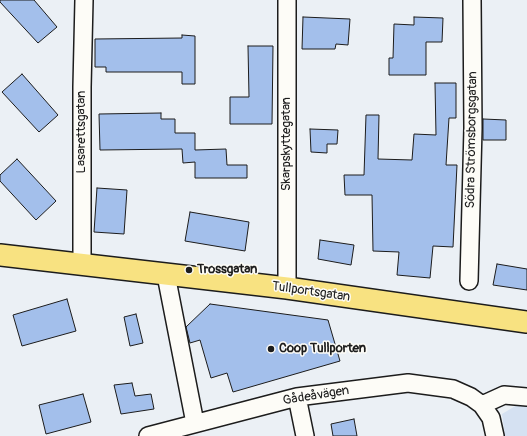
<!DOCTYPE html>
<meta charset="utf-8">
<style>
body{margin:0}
canvas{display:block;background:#ebf0f5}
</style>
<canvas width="527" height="436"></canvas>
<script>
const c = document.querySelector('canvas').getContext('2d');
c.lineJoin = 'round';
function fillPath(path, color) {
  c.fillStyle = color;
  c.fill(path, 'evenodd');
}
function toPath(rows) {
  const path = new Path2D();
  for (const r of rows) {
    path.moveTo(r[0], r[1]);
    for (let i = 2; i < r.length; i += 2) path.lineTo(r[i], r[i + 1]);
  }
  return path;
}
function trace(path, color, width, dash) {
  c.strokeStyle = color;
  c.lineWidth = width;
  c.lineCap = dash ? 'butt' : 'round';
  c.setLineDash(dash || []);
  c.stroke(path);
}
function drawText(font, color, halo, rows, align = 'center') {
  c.font = font + ' Pangolin,sans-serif';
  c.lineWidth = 3;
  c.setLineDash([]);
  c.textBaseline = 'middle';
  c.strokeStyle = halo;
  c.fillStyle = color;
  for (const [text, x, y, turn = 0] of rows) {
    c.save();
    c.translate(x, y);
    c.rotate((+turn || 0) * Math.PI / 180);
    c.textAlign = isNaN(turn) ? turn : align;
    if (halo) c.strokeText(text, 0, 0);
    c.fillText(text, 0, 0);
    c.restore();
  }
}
const built = toPath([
 [517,405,527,406,527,436,505,436,502,414]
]);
const building = toPath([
 [0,0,34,0,57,27,38,43,0,2,0,0],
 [303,17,350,19,348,45,336,44,335,49,302,49,303,17],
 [414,17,443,18,442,42,426,42,426,75,389,75,389,58,393,58,394,24,414,25,414,17],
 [182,35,195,36,195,84,182,84,182,72,106,72,106,67,95,67,95,39,182,38,182,35],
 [248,46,273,46,272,124,230,124,230,97,249,97,248,46],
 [22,74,58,115,39,132,2,92,22,74],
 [435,83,456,83,456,118,449,118,446,165,457,165,453,247,433,246,430,278,397,275,399,252,373,251,372,195,345,195,344,175,364,175,366,115,379,115,378,159,412,160,414,134,436,135,435,83],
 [161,113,161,119,175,119,175,133,195,133,195,150,226,149,227,165,247,165,247,178,195,178,195,162,183,163,182,149,100,150,99,114,161,113],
 [483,119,506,120,506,140,483,140,483,119],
 [310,129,338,130,337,144,327,144,327,153,311,152,310,129],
 [17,159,56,201,36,220,0,181,0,175,17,159],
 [97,188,127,190,124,234,94,232,97,188],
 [190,212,249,222,245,251,185,241,190,212],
 [320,240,354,245,351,265,318,259,320,240],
 [497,264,527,269,527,290,493,285,497,264],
 [67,299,76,331,22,346,13,315,67,299],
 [210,304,328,320,340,361,233,392,227,373,211,378,200,340,190,343,186,327,210,304],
 [136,314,143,343,130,346,124,317,136,314],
 [132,383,135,396,151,394,154,409,121,414,114,385,132,383],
 [83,394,91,422,46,434,39,405,83,394],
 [354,419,357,436,333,436,331,424,354,419]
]);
const minor = toPath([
 [82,264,82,87,84,0],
 [166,275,195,423],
 [469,281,473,128,472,0],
 [287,288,287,0],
 [297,397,305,436],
 [482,405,504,395,527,397],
 [148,436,297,397,408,383,453,389,471,397,482,405,491,418,495,436]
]);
const major = toPath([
 [0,255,287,288,527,322]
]);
const markers = [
 [189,270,4,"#1c1c1c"],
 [271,349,4,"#1c1c1c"]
];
const streetNames = [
 ["Lasarettsgatan",82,132,-90],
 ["Södra Strömsborgsgatan",472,140,-89],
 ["Skarpskyttegatan",287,144,-90],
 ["Tullportsgatan",311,292,8],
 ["Gådeåvägen",316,396,-9]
];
const poiNames = [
 ["Trossgatan",197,270],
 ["Coop Tullporten",279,349]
];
fillPath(built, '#d5e1f2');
fillPath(building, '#a3bfeb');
trace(building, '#1c1c1c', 1);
trace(minor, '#1c1c1c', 20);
trace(major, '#1c1c1c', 24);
trace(minor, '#fdfcf7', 17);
trace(major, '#f8e281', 21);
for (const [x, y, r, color] of markers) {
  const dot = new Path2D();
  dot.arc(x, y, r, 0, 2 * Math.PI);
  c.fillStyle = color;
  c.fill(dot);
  trace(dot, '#fdfcf7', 1.5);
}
drawText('13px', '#1c1c1c', '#fdfcf7', streetNames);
drawText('bold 13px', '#1c1c1c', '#fdfcf7', poiNames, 'left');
</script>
